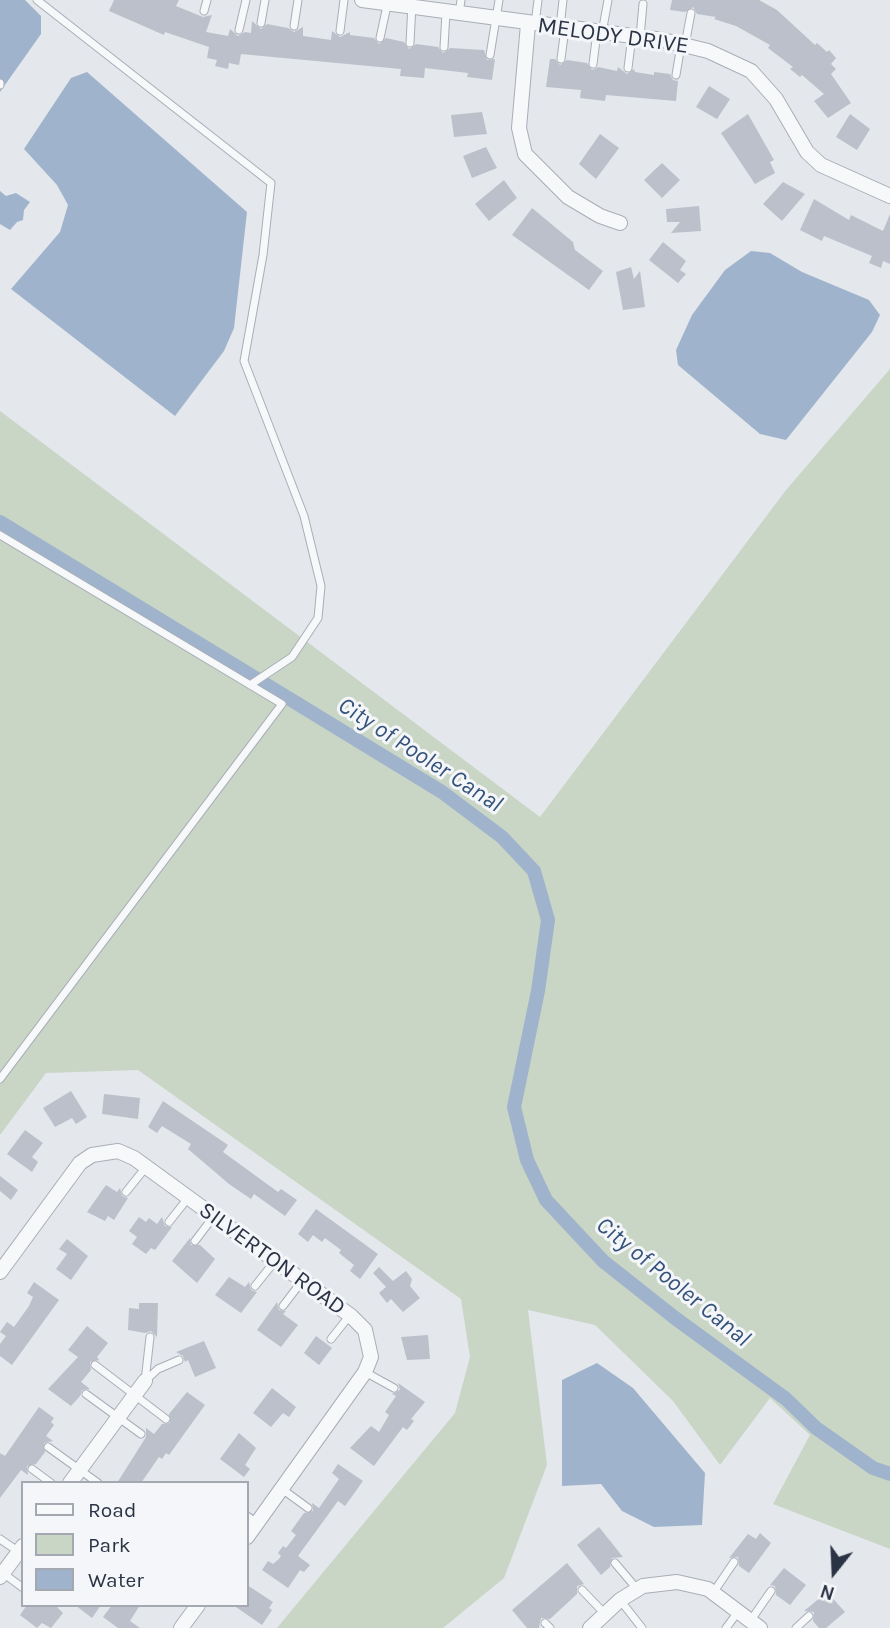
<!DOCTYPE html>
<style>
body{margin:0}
#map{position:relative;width:890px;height:1628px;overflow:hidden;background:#e4e7ec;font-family:Karla,sans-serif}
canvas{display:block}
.legend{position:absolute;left:21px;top:1481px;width:228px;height:126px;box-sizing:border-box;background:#f4f6f9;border:2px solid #a4a8b1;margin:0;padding:9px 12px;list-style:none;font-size:21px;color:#2b3445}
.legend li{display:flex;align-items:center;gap:14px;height:35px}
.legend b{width:35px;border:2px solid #a4a8b1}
.north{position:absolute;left:799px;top:1537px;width:70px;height:70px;-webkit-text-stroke:5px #f4f6f9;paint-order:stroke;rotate:198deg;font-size:19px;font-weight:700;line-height:28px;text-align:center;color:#2b3445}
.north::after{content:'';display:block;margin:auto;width:24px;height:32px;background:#2b3445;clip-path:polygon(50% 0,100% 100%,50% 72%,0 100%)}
</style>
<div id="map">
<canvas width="890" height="1628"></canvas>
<ul class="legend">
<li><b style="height:9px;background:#f7f8fa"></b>Road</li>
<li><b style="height:19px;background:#c9d6c5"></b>Park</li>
<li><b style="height:19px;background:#9fb4cc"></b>Water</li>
</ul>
<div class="north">N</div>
</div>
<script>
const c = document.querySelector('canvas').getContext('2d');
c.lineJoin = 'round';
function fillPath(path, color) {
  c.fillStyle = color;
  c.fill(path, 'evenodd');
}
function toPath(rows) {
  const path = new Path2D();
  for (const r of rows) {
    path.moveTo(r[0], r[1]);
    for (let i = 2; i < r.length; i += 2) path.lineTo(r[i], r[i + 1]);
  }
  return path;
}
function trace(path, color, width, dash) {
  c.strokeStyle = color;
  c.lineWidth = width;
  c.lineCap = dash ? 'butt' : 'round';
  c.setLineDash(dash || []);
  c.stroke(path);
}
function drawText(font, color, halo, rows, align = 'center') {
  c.font = font + ' Karla,sans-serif';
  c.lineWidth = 6;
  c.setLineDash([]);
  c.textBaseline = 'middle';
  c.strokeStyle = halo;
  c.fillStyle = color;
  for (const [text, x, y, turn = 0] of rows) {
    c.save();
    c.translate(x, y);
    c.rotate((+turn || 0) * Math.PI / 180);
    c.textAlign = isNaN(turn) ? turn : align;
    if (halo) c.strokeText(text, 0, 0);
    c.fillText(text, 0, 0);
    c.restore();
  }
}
const green = toPath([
 [890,369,890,1549,773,1504,810,1435,770,1398,720,1465,673,1401,595,1325,528,1310,547,1465,504,1578,443,1628,277,1628,455,1413,470,1357,461,1299,138,1070,46,1073,0,1135,0,411,540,817,786,490]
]);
const water = toPath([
 [0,0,25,0,41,16,41,34,0,92],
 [87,72,247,212,234,328,224,351,175,416,11,289,60,232,68,205,57,185,24,149,71,78],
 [0,191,6,196,16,193,30,202,24,210,23,220,17,222,10,230,0,224],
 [751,251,770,253,802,272,869,300,880,315,872,332,786,440,760,434,678,365,676,350,692,315,725,270],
 [597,1363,633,1388,705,1473,702,1525,654,1527,622,1511,601,1484,562,1486,562,1380]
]);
const canal = toPath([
 [0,522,442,792,502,837,534,871,548,920,538,991,514,1107,527,1160,546,1200,603,1261,675,1318,786,1399,816,1428,873,1468,890,1474]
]);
const building = toPath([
 [114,0,179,0,176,6,203,17,212,15,206,32,228,36,230,29,238,36,245,32,251,33,252,21,261,29,267,24,288,28,294,32,303,27,303,36,331,40,332,31,340,37,350,32,350,35,374,38,379,44,386,38,404,42,409,49,416,44,438,47,443,53,450,48,484,50,487,60,495,59,492,80,467,77,468,73,425,68,424,78,400,76,401,69,241,54,239,65,229,63,228,69,215,66,217,60,207,58,209,47,165,32,164,35,109,11],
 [672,0,759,0,777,10,815,45,817,43,827,52,829,50,836,58,831,64,836,69,831,74,851,103,828,118,814,101,824,94,802,75,800,77,790,69,793,67,768,48,770,45,736,26,714,19,716,17,697,14,693,7,685,12,670,10],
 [550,59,555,59,560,65,567,60,587,63,592,70,598,67,617,71,618,67,627,74,634,69,635,72,654,75,654,72,670,74,673,80,678,81,676,101,606,95,605,101,580,98,581,90,546,87],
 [709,86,730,99,717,119,696,107],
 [482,112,487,134,454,137,451,115],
 [748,114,774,160,770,162,775,173,755,184,721,133],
 [850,114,870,129,857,150,836,137],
 [600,134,619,148,596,179,579,164],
 [486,147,497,168,472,178,463,156],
 [662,163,680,180,662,198,644,180],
 [504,180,517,198,489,221,475,204],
 [783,182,805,194,782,221,763,204],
 [814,199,849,220,851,215,883,231,890,214,890,264,883,261,881,268,869,263,872,256,824,236,822,241,800,230],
 [699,206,701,231,671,233,680,222,667,222,666,209],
 [532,208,573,242,575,250,603,271,589,290,512,235],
 [663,242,686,261,680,270,686,274,678,283,649,260],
 [631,267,634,279,640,271,645,307,623,310,616,272],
 [71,1091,87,1117,76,1124,72,1118,55,1127,43,1108],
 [104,1094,140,1098,138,1119,102,1114],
 [163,1101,228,1145,223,1152,278,1192,281,1189,297,1200,285,1216,254,1194,251,1199,229,1184,188,1149,191,1144,162,1126,157,1133,148,1127],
 [25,1130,43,1143,32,1157,38,1162,32,1172,7,1154],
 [0,1176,18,1190,11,1200,0,1191],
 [106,1185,117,1192,120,1188,122,1196,128,1198,114,1220,108,1216,105,1221,87,1212],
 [316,1209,378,1254,360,1279,350,1271,354,1265,339,1253,341,1250,325,1238,322,1242,313,1235,308,1242,298,1234],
 [139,1217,146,1222,149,1218,157,1224,162,1217,165,1226,172,1227,155,1250,151,1248,146,1254,132,1244,137,1237,129,1231],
 [190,1238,191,1245,200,1245,215,1259,197,1283,172,1261],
 [67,1239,88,1256,71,1280,56,1269,67,1254,59,1249],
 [379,1267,393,1281,406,1271,412,1279,410,1286,420,1298,403,1312,391,1299,387,1303,379,1293,386,1287,373,1273],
 [229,1277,245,1287,249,1282,251,1290,257,1292,241,1313,215,1295],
 [34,1282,59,1300,12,1365,0,1356,0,1344,6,1336,0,1332,7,1322,14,1327,29,1306,33,1297,27,1293],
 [277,1302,279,1310,286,1311,283,1314,298,1325,281,1347,257,1330],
 [139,1303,158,1303,157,1337,151,1331,145,1333,128,1330,129,1308,139,1309],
 [87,1326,108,1343,97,1357,99,1360,90,1362,91,1370,81,1382,90,1389,82,1390,80,1396,71,1406,48,1389,78,1357,68,1350],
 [428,1335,430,1359,407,1360,401,1337],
 [316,1336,332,1348,319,1365,304,1353],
 [204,1341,216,1368,195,1377,188,1360,185,1362,183,1356,176,1352],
 [398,1383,425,1402,411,1419,414,1421,407,1430,403,1427,374,1466,350,1448,371,1426,379,1432,389,1415,385,1412,396,1396,392,1394,400,1390],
 [272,1388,296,1407,289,1417,283,1413,271,1427,253,1413],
 [187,1392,205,1405,169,1455,166,1453,162,1459,159,1457,141,1483,117,1483,146,1437,146,1428,154,1434,162,1424,170,1423,169,1414],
 [39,1407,54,1418,51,1422,54,1425,46,1436,53,1441,44,1443,45,1452,36,1464,27,1466,28,1475,21,1470,0,1498,0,1453,5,1456],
 [239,1433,256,1448,245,1465,250,1469,244,1477,220,1459],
 [338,1464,363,1481,345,1506,338,1501,298,1556,310,1565,304,1572,300,1570,288,1588,262,1570,268,1561,273,1564,279,1559,281,1556,278,1553,283,1546,286,1548,296,1535,291,1531,304,1513,313,1511,312,1503,319,1508,339,1479,332,1473],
 [599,1527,623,1557,612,1558,610,1567,601,1575,577,1545],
 [760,1533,771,1543,749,1573,739,1566,738,1557,729,1558,748,1534,756,1539],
 [567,1563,584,1584,577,1586,577,1594,550,1619,541,1618,539,1628,527,1628,512,1610],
 [784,1568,806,1585,790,1605,776,1595,775,1586,770,1585],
 [247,1585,273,1602,269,1608,272,1610,262,1625,233,1605,247,1605],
 [827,1592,845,1612,826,1628,819,1628,813,1621,814,1612,804,1611],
 [27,1605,55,1605,63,1613,51,1628,42,1623,37,1628,20,1615],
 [75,1605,101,1605,92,1618],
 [112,1605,140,1605,130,1621,140,1628,118,1628,103,1617]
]);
const service = toPath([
 [37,0,271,183,263,255,244,361,304,516,321,586,318,618,292,657,250,685],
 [204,11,207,0],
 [459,14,461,0],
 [261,23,265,0],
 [535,24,538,0],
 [294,26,298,0],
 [560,27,563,0],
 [239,30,246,0],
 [340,31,344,0],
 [602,33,608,0],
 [640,37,643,4],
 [380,38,388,1],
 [410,43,412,4],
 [685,45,691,13],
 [444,47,446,13],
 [490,55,499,0],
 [561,59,565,28],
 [593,64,597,32],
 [628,68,632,36],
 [676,75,681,45],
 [0,83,0,85],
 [0,535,282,704,0,1079],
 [126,1192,146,1167],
 [169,1222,188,1198],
 [195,1241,214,1216],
 [255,1286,275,1261],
 [283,1306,302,1281],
 [331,1339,350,1315],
 [95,1365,166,1419],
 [365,1372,394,1388],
 [145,1381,150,1337],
 [145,1381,158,1369,179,1360],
 [86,1394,141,1434],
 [48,1447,98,1483],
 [32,1469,51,1483],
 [282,1489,308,1508],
 [247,1516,257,1523],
 [0,1539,19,1552],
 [615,1563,637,1589],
 [3,1573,23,1588],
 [582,1590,606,1615],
 [713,1593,734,1562],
 [620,1600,642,1628],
 [751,1620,771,1591],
 [545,1623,550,1628],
 [726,1628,738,1612],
 [796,1628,809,1616]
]);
const minor = toPath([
 [362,0,663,40,708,51,751,71,776,99,807,152,821,165,890,196],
 [528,24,519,128,525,154,568,197,600,216,620,223],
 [0,1272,80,1163,92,1155,118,1151,134,1158,351,1316,365,1330,371,1357,365,1372,247,1537],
 [70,1483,145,1381],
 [0,1577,23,1546],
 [181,1628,198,1605],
 [590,1628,620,1600,643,1586,677,1582,708,1589,760,1628]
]);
const streetNames = [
 ["MELODY DRIVE",613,36,8],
 ["SILVERTON ROAD",272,1259,36]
];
const waterNames = [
 ["City of Pooler Canal",420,755,33],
 ["City of Pooler Canal",673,1282,39]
];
fillPath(green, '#c9d6c5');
fillPath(water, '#9fb4cc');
trace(canal, '#9fb4cc', 14);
fillPath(building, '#bbc0ca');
trace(service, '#a9aeb7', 9);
trace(minor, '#a9aeb7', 16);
trace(service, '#f7f8fa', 7);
trace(minor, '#f7f8fa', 14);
drawText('23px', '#2b3445', '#f4f6f9', streetNames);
drawText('italic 24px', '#34527a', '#f4f6f9', waterNames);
</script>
